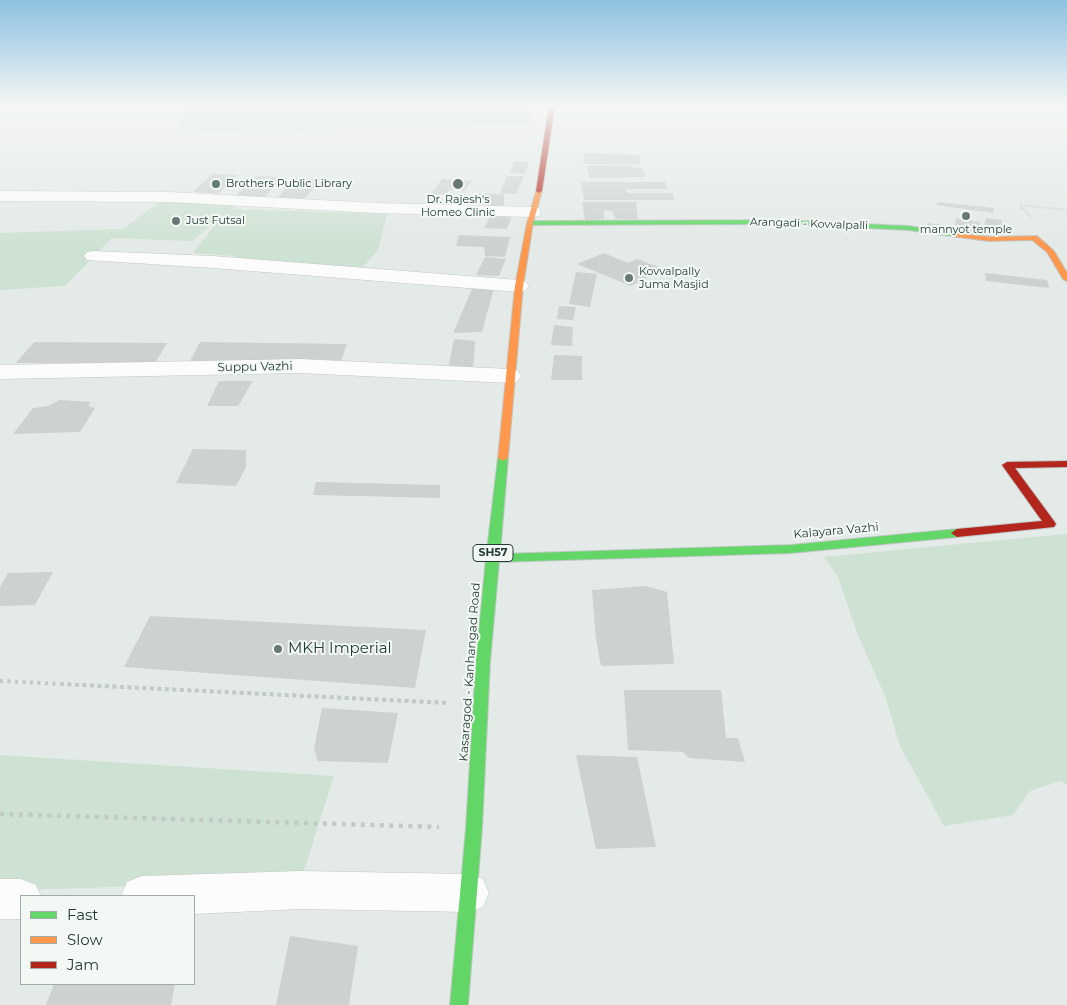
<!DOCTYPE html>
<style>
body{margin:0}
#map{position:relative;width:1067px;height:1005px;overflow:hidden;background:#e4eae7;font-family:Montserrat,sans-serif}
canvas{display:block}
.legend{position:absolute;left:20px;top:895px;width:175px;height:90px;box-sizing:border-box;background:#f3f8f5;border:1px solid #a0ada8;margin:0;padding:6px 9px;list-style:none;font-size:15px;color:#233c34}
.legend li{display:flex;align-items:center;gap:10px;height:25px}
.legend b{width:25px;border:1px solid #a0ada8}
</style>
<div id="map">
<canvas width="1067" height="1005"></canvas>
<ul class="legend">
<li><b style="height:6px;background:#63d668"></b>Fast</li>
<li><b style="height:6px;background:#ff974d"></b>Slow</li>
<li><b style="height:6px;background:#b3261e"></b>Jam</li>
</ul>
</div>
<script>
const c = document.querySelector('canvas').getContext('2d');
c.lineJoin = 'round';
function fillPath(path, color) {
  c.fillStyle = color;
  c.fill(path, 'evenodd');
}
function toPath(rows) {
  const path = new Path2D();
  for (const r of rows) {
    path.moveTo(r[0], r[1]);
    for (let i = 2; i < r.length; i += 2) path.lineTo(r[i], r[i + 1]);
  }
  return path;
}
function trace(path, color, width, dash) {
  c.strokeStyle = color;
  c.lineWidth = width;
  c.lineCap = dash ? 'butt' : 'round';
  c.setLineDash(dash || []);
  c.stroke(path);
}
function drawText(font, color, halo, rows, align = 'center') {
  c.font = font + ' Montserrat,sans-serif';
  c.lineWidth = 4;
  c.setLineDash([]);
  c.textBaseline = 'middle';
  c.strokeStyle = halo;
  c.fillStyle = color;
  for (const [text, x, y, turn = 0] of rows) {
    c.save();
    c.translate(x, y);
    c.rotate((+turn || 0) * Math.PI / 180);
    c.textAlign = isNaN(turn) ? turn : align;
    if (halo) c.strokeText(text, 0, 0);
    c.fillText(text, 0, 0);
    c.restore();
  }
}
const green = toPath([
 [192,105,526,105,536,125,492,123,472,125,370,127,276,133,178,131,178,119],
 [161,201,238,204,233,209,387,214,378,250,363,267,350,271,233,262,234,256,193,253,222,216,192,241,112,238,65,286,0,290,0,233,122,229,118,233],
 [1065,534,1067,535,1067,785,1060,781,1030,791,1013,815,944,826,900,746,885,696,858,635,838,577,824,557],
 [0,755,111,762,334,776,301,880,0,891]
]);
const building = toPath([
 [584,153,639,155,641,164,583,164],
 [514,161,529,162,525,174,509,173],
 [632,165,633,168,642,168,646,177,590,178,586,166],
 [212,174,238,175,218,194,193,192],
 [257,176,283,177,264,198,235,196],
 [507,176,524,176,516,194,500,193],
 [293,178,320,179,305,199,278,198],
 [442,179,472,181,464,191,449,190,446,195,431,194],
 [581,182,665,182,668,189,626,189,628,193,673,193,674,200,584,200],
 [479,193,504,194,504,206,478,205],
 [582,202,636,202,638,219,616,219,612,211,604,210,604,219,585,220],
 [939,202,994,208,993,213,935,205],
 [492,213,513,213,507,229,484,228],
 [956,218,980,222,979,229,955,226],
 [986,218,1002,220,1001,230,984,227],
 [928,223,991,232,991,237,926,228],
 [459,235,510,237,505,257,485,256,484,247,456,246],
 [604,253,628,263,637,259,664,269,631,286,577,264],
 [485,257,506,259,499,276,476,275],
 [576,272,597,274,590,307,569,304],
 [985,273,1047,280,1049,288,986,281],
 [473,287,494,288,482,332,453,333],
 [559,306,576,307,573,320,557,319],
 [554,325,573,327,572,346,551,345],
 [454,339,475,341,473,369,448,369],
 [34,342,167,343,155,363,16,363],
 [200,342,347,344,340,364,189,363],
 [554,355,582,356,582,380,551,380],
 [219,381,253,381,238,406,207,406],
 [60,400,91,402,88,406,95,408,80,432,13,434,33,408,48,406],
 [193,449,246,450,246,467,236,486,176,483],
 [316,482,440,485,440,498,313,495],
 [53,572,35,605,0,606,0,587,8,573],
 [646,586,667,592,674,664,601,666,596,639,592,590],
 [150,616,426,630,415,688,124,667],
 [624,690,721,690,726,738,738,738,745,762,689,758,683,752,628,750],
 [322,708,398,713,388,763,318,761,314,749],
 [576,755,637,757,656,847,596,849],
 [290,936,358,946,349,1005,276,1005],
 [54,984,175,984,171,1005,46,1005]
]);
const pathFar2 = toPath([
 [1031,218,1020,205,1067,210]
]);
const pathFar1 = toPath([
 [0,681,449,703],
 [61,684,449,703]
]);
const path = toPath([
 [0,814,439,827]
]);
const street = toPath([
 [0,191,168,192,377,203,533,207,539,208,541,212,539,216,533,217,377,213,168,202,0,201,0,191],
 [93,251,213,256,519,280,526,282,529,286,526,290,519,292,213,268,87,260,84,256,87,252,93,251],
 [300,359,510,369,518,371,521,376,518,381,510,383,300,373,0,379,0,365,300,359],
 [300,871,468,874,483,879,489,893,483,907,468,912,300,909,194,914,194,896,121,896,127,882,142,876,300,871],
 [0,879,21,879,36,885,41,896,21,896,21,919,0,919,0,879]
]);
const fast = toPath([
 [780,220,908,226,958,233,962,235,958,237,908,230,780,224,530,225,527,223,530,221,780,220],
 [503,455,508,458,500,554,791,545,957,529,963,533,957,537,791,553,499,562,490,662,482,828,468,1005,450,1005,466,828,476,662,486,558,498,458,503,455]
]);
const slow = toPath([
 [539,189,542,191,533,223,523,286,508,458,503,461,498,458,515,286,527,223,536,191,539,189],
 [955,233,989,237,1037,236,1054,251,1067,273,1067,281,1063,279,1047,252,1032,240,989,241,958,237,955,237,955,233]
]);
const jam = toPath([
 [549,105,555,105,542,191,539,193,536,191,549,105],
 [1067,461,1067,467,1015,468,1054,521,1056,524,1054,527,957,537,951,533,957,529,1042,521,1002,465,1007,462,1067,461]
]);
const markers = [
 [216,184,5,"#677973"],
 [458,184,6,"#677973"],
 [966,216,5,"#677973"],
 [176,221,5,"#677973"],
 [629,278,5,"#677973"],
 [278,649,5,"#677973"]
];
const farPoinames = [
 ["Brothers Public Library",226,184],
 ["Dr. Rajesh's",458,200,"center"],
 ["Homeo Clinic",458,213,"center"],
 ["Just Futsal",186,221],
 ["mannyot temple",966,230,"center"],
 ["Kovvalpally",639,272],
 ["Juma Masjid",639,285]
];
const farStreetnames = [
 ["Arangadi - Kovvalpalli",809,224,2]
];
const shields = [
 [493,553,40]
];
const shieldNames = [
 ["SH57",493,553]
];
const streetNames = [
 ["Suppu Vazhi",255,367,-1],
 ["Kalayara Vazhi",836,531,-5],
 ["Kasaragod - Kanhangad Road",470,672,-86]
];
const nearPoinames = [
 ["MKH Imperial",288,649]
];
fillPath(green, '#cee2d3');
fillPath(building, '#cdd2d0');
trace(street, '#c1c7c4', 1);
trace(fast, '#c0c7c4', 2);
trace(slow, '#c0c7c4', 2);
trace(jam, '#c0c7c4', 2);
trace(pathFar2, '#c1cac5', 2, [1, 2]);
trace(pathFar1, '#c1cac5', 4, [3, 4.5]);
trace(path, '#c1cac5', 4.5, [4, 5.5]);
fillPath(street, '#fbfcfb');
fillPath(fast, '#63d668');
fillPath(slow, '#ff974d');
fillPath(jam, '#b3261e');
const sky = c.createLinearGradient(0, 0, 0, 245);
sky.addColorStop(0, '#8ec0e1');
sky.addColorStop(0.43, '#f3f6f4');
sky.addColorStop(1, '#f3f6f400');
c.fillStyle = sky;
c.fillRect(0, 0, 1067, 245);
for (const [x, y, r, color] of markers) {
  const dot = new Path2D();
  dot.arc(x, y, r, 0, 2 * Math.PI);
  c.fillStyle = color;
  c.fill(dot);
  trace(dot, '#f3f8f5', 2);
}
drawText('11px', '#233c34', '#f3f8f5', farPoinames, 'left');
drawText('11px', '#233c34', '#f3f8f5', farStreetnames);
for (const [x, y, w] of shields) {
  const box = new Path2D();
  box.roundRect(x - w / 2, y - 8.5, w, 17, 4);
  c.fillStyle = '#f3f8f5';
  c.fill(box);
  trace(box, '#233c34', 1);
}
drawText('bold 11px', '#233c34', null, shieldNames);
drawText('12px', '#233c34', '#f3f8f5', streetNames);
drawText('15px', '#233c34', '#f3f8f5', nearPoinames, 'left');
</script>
